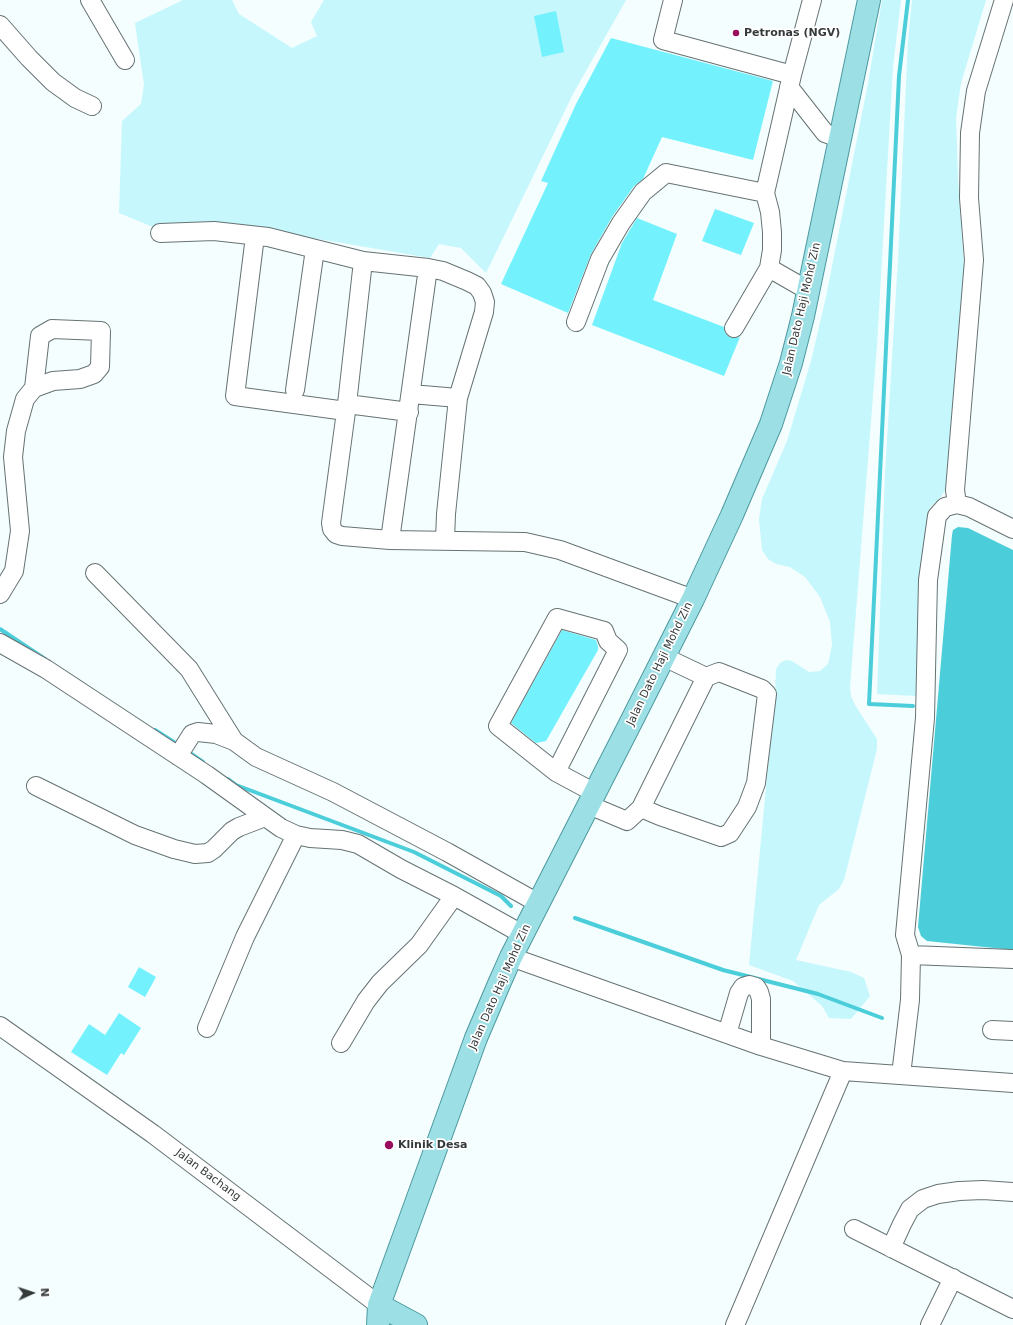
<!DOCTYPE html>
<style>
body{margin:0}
#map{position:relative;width:1013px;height:1325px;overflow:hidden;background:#f4feff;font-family:"DejaVu Sans",sans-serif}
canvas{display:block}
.north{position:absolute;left:12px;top:1273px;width:40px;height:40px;-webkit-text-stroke:3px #fff;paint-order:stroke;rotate:87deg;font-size:11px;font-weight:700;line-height:16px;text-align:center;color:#34393a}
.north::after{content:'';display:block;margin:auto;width:14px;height:18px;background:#34393a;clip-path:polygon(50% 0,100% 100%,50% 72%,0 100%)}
</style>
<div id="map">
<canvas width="1013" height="1325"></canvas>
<div class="north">N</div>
</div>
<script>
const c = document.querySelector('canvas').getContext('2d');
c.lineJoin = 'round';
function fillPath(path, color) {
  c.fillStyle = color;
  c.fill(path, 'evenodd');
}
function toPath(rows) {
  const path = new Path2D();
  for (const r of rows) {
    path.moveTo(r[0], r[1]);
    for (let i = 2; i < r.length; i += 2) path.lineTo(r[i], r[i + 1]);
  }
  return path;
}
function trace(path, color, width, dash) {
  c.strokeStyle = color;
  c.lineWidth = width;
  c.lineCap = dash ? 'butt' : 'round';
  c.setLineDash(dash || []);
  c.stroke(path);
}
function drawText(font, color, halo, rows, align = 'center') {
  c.font = font + ' "DejaVu Sans",sans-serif';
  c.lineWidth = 3.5;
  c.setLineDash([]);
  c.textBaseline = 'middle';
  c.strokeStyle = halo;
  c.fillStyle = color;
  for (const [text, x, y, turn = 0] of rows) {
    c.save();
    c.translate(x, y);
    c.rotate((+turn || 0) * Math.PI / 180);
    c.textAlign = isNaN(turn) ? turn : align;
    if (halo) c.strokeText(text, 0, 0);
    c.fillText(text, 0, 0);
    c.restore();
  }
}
const green = toPath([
 [183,0,232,0,239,14,292,48,317,36,311,22,324,0,626,0,573,94,486,273,461,248,439,244,430,258,266,230,153,227,119,213,122,121,141,104,144,85,135,23],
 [882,0,901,0,893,67,877,345,850,687,851,696,855,705,877,739,877,749,844,880,839,889,819,905,796,960,851,972,864,978,870,996,851,1019,829,1018,822,1006,793,981,749,965,775,694,776,669,780,663,786,660,792,661,809,672,820,671,828,664,832,645,830,622,820,597,805,577,790,567,776,564,768,559,762,550,759,519,762,499,787,441,811,361,826,297,868,83],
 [912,0,986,0,961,83,956,118,958,178,964,268,946,489,940,498,930,507,920,574,916,696,877,694,885,474,898,259,908,40]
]);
const water = toPath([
 [958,527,968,528,1013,550,1013,950,927,941,921,936,918,927,952,535,953,530]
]);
const stream = toPath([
 [908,0,899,76,869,704,913,706],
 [0,629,45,659],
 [155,730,180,746],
 [187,751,203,762],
 [228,779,236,785,414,852,501,896,511,906],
 [575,918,723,970,818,994,882,1018]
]);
const building = toPath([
 [556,11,564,52,542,57,534,16],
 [611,38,773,81,753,160,662,137,643,179,634,186,612,217,591,254,568,313,501,284,548,183,541,181,576,104],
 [715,209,754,223,741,255,702,241],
 [637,218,677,234,653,300,724,327,725,333,729,337,734,338,740,337,724,376,592,325,622,243],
 [562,630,596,640,598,646,598,650,546,741,536,743,511,723],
 [139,967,156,977,145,997,128,987],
 [119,1013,141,1028,124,1055,121,1053,107,1075,71,1052,89,1024,105,1035]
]);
const minor = toPath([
 [90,0,125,60],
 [673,0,663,40,792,75],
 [0,25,29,58,53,82,75,98,92,106],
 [789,87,825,133,839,138],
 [160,233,214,231,268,237,363,261,428,268,443,271,467,281,477,286,482,293,485,302,484,312,458,398,446,514,445,540],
 [255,236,235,396,346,411],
 [363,261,347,404,331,523,332,529,336,534,342,536,390,540,525,542,560,550,693,599],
 [769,268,809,291],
 [576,322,600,259,621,223,643,192,666,173,765,193],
 [734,328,769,268,772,250,772,232,770,212,765,193,792,75,812,0],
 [295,390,315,249],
 [411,394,458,398],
 [347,404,409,412],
 [957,504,955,490,974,260,969,198,970,133,976,91,1004,0],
 [390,540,428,268],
 [95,573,189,669,234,741,256,757,333,792,447,852,538,903],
 [0,594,14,571,20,531,13,457,16,431,25,399,34,388,53,381,80,379,94,374,100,367,101,331,52,329,40,336,34,388],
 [0,643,46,669,207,775,281,828,296,835,310,838,342,840,358,844,401,869,454,896,522,934],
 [664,657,706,677],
 [178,756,192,734,198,732,216,734,234,741],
 [556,772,618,650,608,641,604,631,557,618,498,726,556,772,595,793],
 [36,786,135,835,174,849,195,854,208,853,214,849,232,831,239,827,265,817],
 [589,805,627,821,641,808,706,677,719,672,762,689,767,694,756,783,747,807,730,833,721,837,660,816,641,808],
 [911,955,1013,959],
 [511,957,761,1046,843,1071,1013,1083],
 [0,1026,153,1134,379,1305],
 [207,1028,245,937,296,835],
 [992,1030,1013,1031],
 [727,1034,739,993,743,987,749,985,756,987,759,992,761,999,761,1046],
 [341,1043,366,1001,380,983,419,945,454,896],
 [901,1075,910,1000,911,955,905,935,925,718,928,580,937,516,945,507,957,504,969,507,1013,529],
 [854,1229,1013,1309],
 [891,1248,902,1224,910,1209,923,1199,938,1194,959,1191,983,1190,1013,1192],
 [735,1325,843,1071],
 [930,1325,953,1278]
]);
const major = toPath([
 [379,1305,416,1325],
 [378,1325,379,1305,476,1038,499,984,511,957,629,726,693,599,732,515,771,424,791,363,803,316,869,0]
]);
const markers = [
 [736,33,4,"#990d5f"],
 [389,1145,5,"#990d5f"]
];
const poiNames = [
 ["Petronas (NGV)",744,33],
 ["Klinik Desa",398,1145]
];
const streetNames = [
 ["Jalan Dato Haji Mohd Zin",802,309,-77],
 ["Jalan Dato Haji Mohd Zin",660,664,-64],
 ["Jalan Dato Haji Mohd Zin",500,987,-66],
 ["Jalan Bachang",208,1175,37]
];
fillPath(green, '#c5f7fc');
fillPath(water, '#4bced9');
trace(stream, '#4bced9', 4);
fillPath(building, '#73f2fd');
trace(minor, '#677273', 20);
trace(major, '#4d999f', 24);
trace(minor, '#fff', 18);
trace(major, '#9ce0e6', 22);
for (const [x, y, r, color] of markers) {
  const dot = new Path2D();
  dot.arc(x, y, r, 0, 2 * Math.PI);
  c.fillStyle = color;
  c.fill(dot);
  trace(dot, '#fff', 1.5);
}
drawText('bold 11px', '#34393a', '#fff', poiNames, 'left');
drawText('11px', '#34393a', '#fff', streetNames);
</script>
